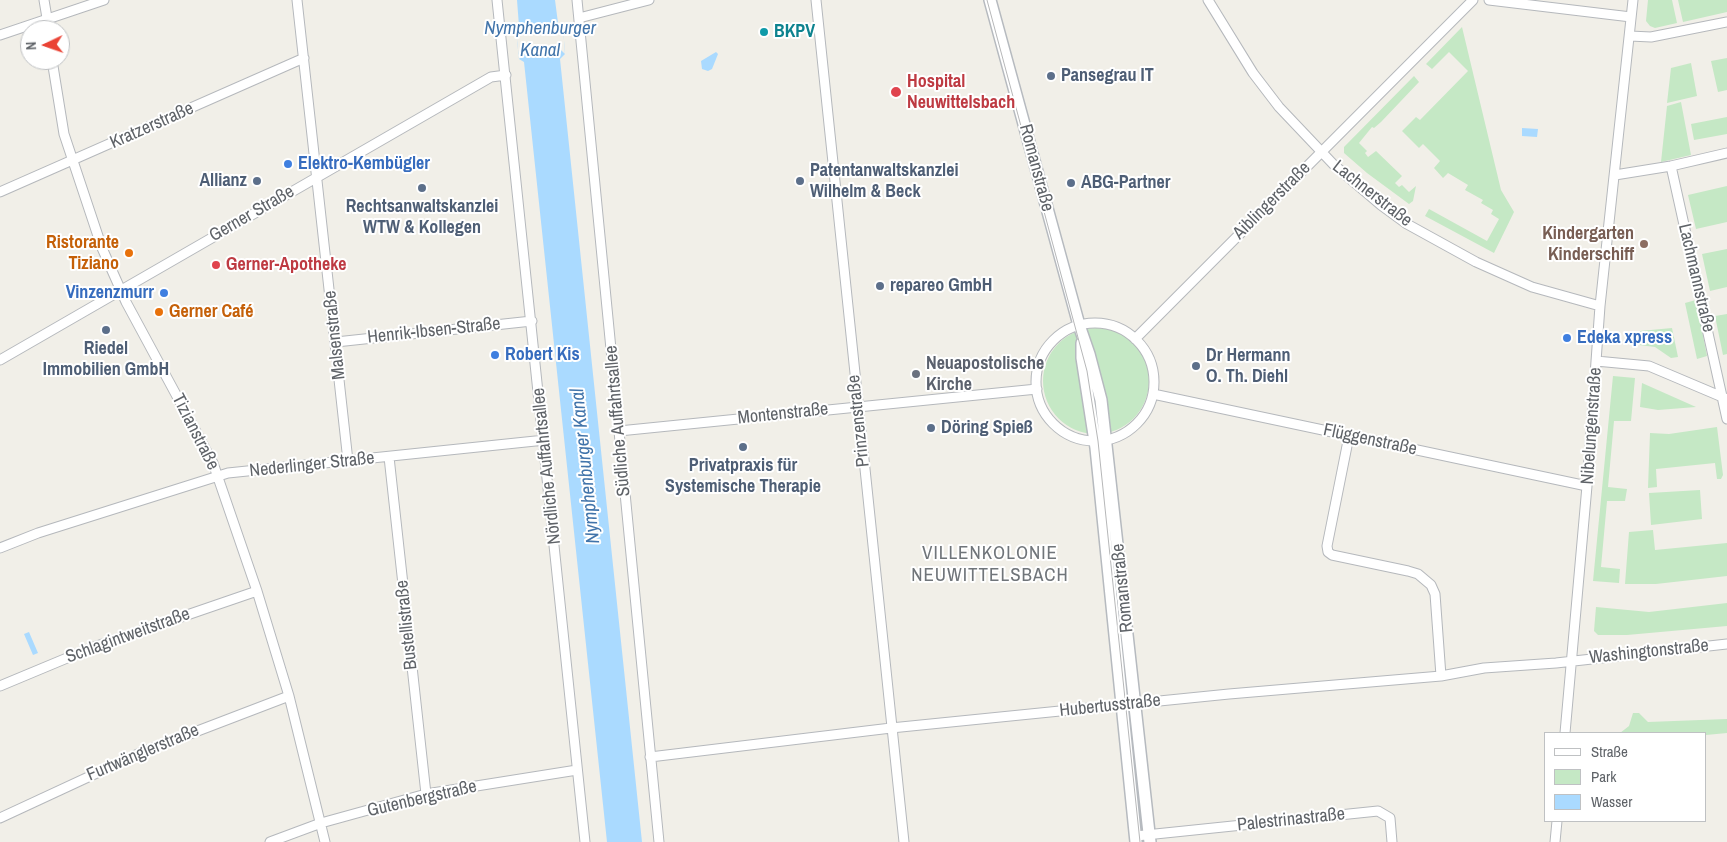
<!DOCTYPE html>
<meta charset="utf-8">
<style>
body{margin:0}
#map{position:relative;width:1727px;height:842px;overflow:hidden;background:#f1efe8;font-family:"Archivo Narrow",sans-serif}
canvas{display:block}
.legend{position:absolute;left:1544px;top:732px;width:162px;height:90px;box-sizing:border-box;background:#fff;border:1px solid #bfc1c3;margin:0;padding:6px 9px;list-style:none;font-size:15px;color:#5f6368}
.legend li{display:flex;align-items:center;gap:10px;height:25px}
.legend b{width:25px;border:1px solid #bfc1c3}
.north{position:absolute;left:20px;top:20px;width:50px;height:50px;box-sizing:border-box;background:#fff;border:1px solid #bfc1c3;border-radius:50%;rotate:267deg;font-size:14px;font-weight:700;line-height:20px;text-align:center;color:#5f6368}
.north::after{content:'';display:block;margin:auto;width:18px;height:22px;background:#ea4335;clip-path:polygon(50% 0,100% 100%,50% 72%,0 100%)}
</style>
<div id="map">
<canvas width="1727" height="842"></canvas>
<ul class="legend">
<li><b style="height:6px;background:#fff"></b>Straße</li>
<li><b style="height:14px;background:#c5e8c5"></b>Park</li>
<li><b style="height:14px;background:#aadaff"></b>Wasser</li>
</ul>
<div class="north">N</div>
</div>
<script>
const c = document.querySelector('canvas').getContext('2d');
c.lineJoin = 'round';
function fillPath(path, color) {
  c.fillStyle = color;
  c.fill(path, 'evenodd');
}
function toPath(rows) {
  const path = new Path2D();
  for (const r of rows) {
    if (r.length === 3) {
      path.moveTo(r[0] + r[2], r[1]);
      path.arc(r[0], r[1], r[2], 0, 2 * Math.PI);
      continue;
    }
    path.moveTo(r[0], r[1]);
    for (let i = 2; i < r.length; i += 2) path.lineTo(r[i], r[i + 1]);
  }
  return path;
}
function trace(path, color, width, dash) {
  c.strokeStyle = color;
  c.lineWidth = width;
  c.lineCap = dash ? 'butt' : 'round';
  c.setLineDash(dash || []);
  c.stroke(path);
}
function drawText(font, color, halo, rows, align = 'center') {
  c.font = font + ' "Archivo Narrow",sans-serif';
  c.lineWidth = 4;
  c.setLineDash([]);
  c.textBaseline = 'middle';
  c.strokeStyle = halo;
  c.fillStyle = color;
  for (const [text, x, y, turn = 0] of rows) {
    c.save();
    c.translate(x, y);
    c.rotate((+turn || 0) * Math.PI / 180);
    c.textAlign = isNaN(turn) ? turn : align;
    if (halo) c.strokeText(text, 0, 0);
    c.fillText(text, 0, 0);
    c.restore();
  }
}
const green = toPath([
 [1648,0,1672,0,1677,23,1655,28,1650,26,1646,21],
 [1678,0,1727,0,1727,12,1683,22],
 [1462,27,1501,190,1514,212,1494,253,1425,216,1429,209,1487,241,1499,219,1491,214,1493,210,1481,203,1483,200,1465,190,1468,185,1448,173,1443,178,1434,168,1440,161,1423,144,1419,148,1402,131,1416,117,1420,120,1468,71,1449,52,1432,69,1426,64],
 [1727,58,1727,90,1718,92,1711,61],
 [1691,63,1697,96,1667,103,1671,68],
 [1414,76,1419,82,1381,122,1374,128,1372,127,1359,143,1367,151,1365,153,1368,157,1376,151,1402,176,1395,183,1399,187,1402,185,1409,192,1416,186,1413,201,1409,204,1367,173,1344,153,1344,147],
 [1681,102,1691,155,1661,162,1667,106],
 [1727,117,1727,134,1694,140,1691,124],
 [1727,186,1727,222,1696,229,1688,195],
 [1727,249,1727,287,1710,291,1702,254],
 [1696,300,1707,356,1697,359,1685,303],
 [1727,314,1727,354,1723,355,1715,316],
 [1672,328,1678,357,1671,358,1655,347,1639,345,1640,331],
 [1096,381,53],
 [1613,376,1635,378,1631,421,1614,421,1608,487,1627,489,1625,501,1607,501,1601,567,1620,569,1619,583,1593,581],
 [1642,383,1696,407,1658,410,1640,407],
 [1717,427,1723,475,1721,479,1717,479,1715,463,1656,469,1657,487,1648,488,1650,433,1669,434],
 [1700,490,1702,519,1651,525,1649,493],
 [1653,530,1655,550,1727,543,1727,576,1656,584,1625,584,1629,532],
 [1727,603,1727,626,1627,635,1598,635,1594,631,1596,607,1649,612],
 [1633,713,1639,713,1648,722,1727,719,1727,733,1706,735,1620,733,1629,726]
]);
const water = toPath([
 [517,0,555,0,558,23,563,27,565,54,560,59,642,842,607,842,524,62,519,59,516,30,519,26],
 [716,52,718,54,712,69,708,71,702,69,701,61],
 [1522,128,1538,129,1537,137,1522,136],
 [29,632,38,653,33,655,24,634]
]);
const pier = toPath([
 [563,27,565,54,560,49,525,52,519,59,516,30,522,35,558,32]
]);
const minor = toPath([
 [44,0,49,30],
 [297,0,348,461],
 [497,0,585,842],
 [577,0,659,842],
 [816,0,904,842],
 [1208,0,1253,73,1279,107,1334,165,1381,205,1407,224,1476,262,1532,287,1600,306],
 [1489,0,1631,17],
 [579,18,649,0],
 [0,35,104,0],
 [1630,36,1651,37,1727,22],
 [52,60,64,134,102,248,126,302,213,463,257,591,289,696,325,842],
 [1671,166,1727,419],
 [1615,175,1671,166,1727,153],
 [0,192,304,58],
 [1095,382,59],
 [1135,339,1473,0],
 [336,342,532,321],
 [0,360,491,77,506,75],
 [1596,361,1649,366,1727,399],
 [1153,394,1587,486],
 [619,431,1037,389],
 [1349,436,1327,546,1328,552,1332,555,1408,571,1418,574,1431,585,1435,594,1441,676],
 [389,457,426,794],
 [0,548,38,533,228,473,545,440],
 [0,686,91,648,257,591],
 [1565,733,1587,486,1600,306,1633,0],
 [650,757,891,728,1229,694,1441,676,1484,668,1556,663,1727,644],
 [0,818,140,753,289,696],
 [1136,836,1378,811,1390,818,1392,842],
 [270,842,321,823,426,794,577,770],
 [1555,842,1557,821]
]);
const secondary = toPath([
 [990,0,1079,325,1089,354,1101,400,1150,842],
 [1082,343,1082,358,1096,448,1136,842]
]);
const tram = toPath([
 [987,0,1087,371,1098,441,1140,842]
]);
const markers = [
 [764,32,5,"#0f9aa8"],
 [1051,76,5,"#5c6f8a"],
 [896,92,6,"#e0444e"],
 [288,164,5,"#3f7fe0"],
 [257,181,5,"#5c6f8a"],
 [800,181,5,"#5c6f8a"],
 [1071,183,5,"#5c6f8a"],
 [422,188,5,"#5c6f8a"],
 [1644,244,5,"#8d6e63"],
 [129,253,5,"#e8710a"],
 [216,265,5,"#e0444e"],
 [880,286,5,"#5c6f8a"],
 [164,293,5,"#3f7fe0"],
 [159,312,5,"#e8710a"],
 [106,330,5,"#5c6f8a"],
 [1567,338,5,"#3f7fe0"],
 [495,355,5,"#3f7fe0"],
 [1196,366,5,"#5c6f8a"],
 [916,374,5,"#6b7280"],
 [931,428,5,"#5c6f8a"],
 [743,447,5,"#5c6f8a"]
];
const cultureNames = [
 ["BKPV",774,32]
];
const serviceNames = [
 ["Pansegrau IT",1061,76],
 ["Patentanwaltskanzlei",810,171],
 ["Wilhelm & Beck",810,192],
 ["Allianz",247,181,"right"],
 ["ABG-Partner",1081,183],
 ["Rechtsanwaltskanzlei",422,207,"center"],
 ["WTW & Kollegen",422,228,"center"],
 ["repareo GmbH",890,286],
 ["Riedel",106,349,"center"],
 ["Immobilien GmbH",106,370,"center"],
 ["Dr Hermann",1206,356],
 ["O. Th. Diehl",1206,377],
 ["Döring Spieß",941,428],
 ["Privatpraxis für",743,466,"center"],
 ["Systemische Therapie",743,487,"center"]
];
const healthNames = [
 ["Hospital",907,82],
 ["Neuwittelsbach",907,103],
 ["Gerner-Apotheke",226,265]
];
const streetNames = [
 ["Kratzerstraße",152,126,-24],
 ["Romanstraße",1036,168,75],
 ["Lachnerstraße",1372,194,38],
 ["Aiblingerstraße",1272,201,-45],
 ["Gerner Straße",252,214,-30],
 ["Lachmannstraße",1696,278,77],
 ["Henrik-Ibsen-Straße",434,331,-6],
 ["Malsenstraße",335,335,-96],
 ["Montenstraße",783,414,-6],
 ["Südliche Auffahrtsallee",618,421,-95],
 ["Prinzenstraße",859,421,-96],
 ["Nibelungenstraße",1592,426,-86],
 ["Tizianstraße",195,432,63],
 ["Flüggenstraße",1370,440,12],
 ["Nederlinger Straße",312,465,-6],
 ["Nördliche Auffahrtsallee",547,466,-96],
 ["Romanstraße",1123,588,-96],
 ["Bustellistraße",407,625,-96],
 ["Schlagintweitstraße",128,636,-20],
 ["Washingtonstraße",1649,652,-6],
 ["Hubertusstraße",1110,706,-6],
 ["Furtwänglerstraße",143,753,-23],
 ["Gutenbergstraße",422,799,-13],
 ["Palestrinastraße",1291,820,-6]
];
const shopNames = [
 ["Elektro-Kembügler",298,164],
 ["Vinzenzmurr",154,293,"right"],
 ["Edeka xpress",1577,338],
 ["Robert Kis",505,355]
];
const educationNames = [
 ["Kindergarten",1634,234],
 ["Kinderschiff",1634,255]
];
const foodNames = [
 ["Ristorante",119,243],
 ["Tiziano",119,264],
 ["Gerner Café",169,312,"left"]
];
const worshipNames = [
 ["Neuapostolische",926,364],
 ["Kirche",926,385]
];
const waterNames = [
 ["Nymphenburger",540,29],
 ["Kanal",540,51],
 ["Nymphenburger Kanal",586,466,-96]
];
const neighbourhoodNames = [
 ["VILLENKOLONIE",990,554],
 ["NEUWITTELSBACH",990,576]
];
fillPath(green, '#c5e8c5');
fillPath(water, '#aadaff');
fillPath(pier, '#f1efe8');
trace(minor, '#b5b8bc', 11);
trace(secondary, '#b6babf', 14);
trace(minor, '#fff', 9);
trace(secondary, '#fff', 11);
trace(tram, '#b6b7b8', 1);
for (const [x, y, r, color] of markers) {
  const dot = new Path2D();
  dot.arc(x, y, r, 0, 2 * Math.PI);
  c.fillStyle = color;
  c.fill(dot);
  trace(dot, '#fff', 2);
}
drawText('bold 18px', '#0d838f', '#fff', cultureNames, 'left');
drawText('bold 18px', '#4e5e75', '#fff', serviceNames, 'left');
drawText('bold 18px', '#be3a42', '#fff', healthNames, 'left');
drawText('18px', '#5f6368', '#fff', streetNames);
drawText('bold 18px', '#366cbe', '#fff', shopNames, 'left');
drawText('bold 18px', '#785e54', '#fff', educationNames, 'right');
drawText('bold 18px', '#c56008', '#fff', foodNames, 'right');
drawText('bold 18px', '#5b616d', '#fff', worshipNames, 'left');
drawText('italic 19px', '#4174aa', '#fff', waterNames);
c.letterSpacing = '1px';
drawText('19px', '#70757a', '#fff', neighbourhoodNames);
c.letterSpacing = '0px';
</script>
